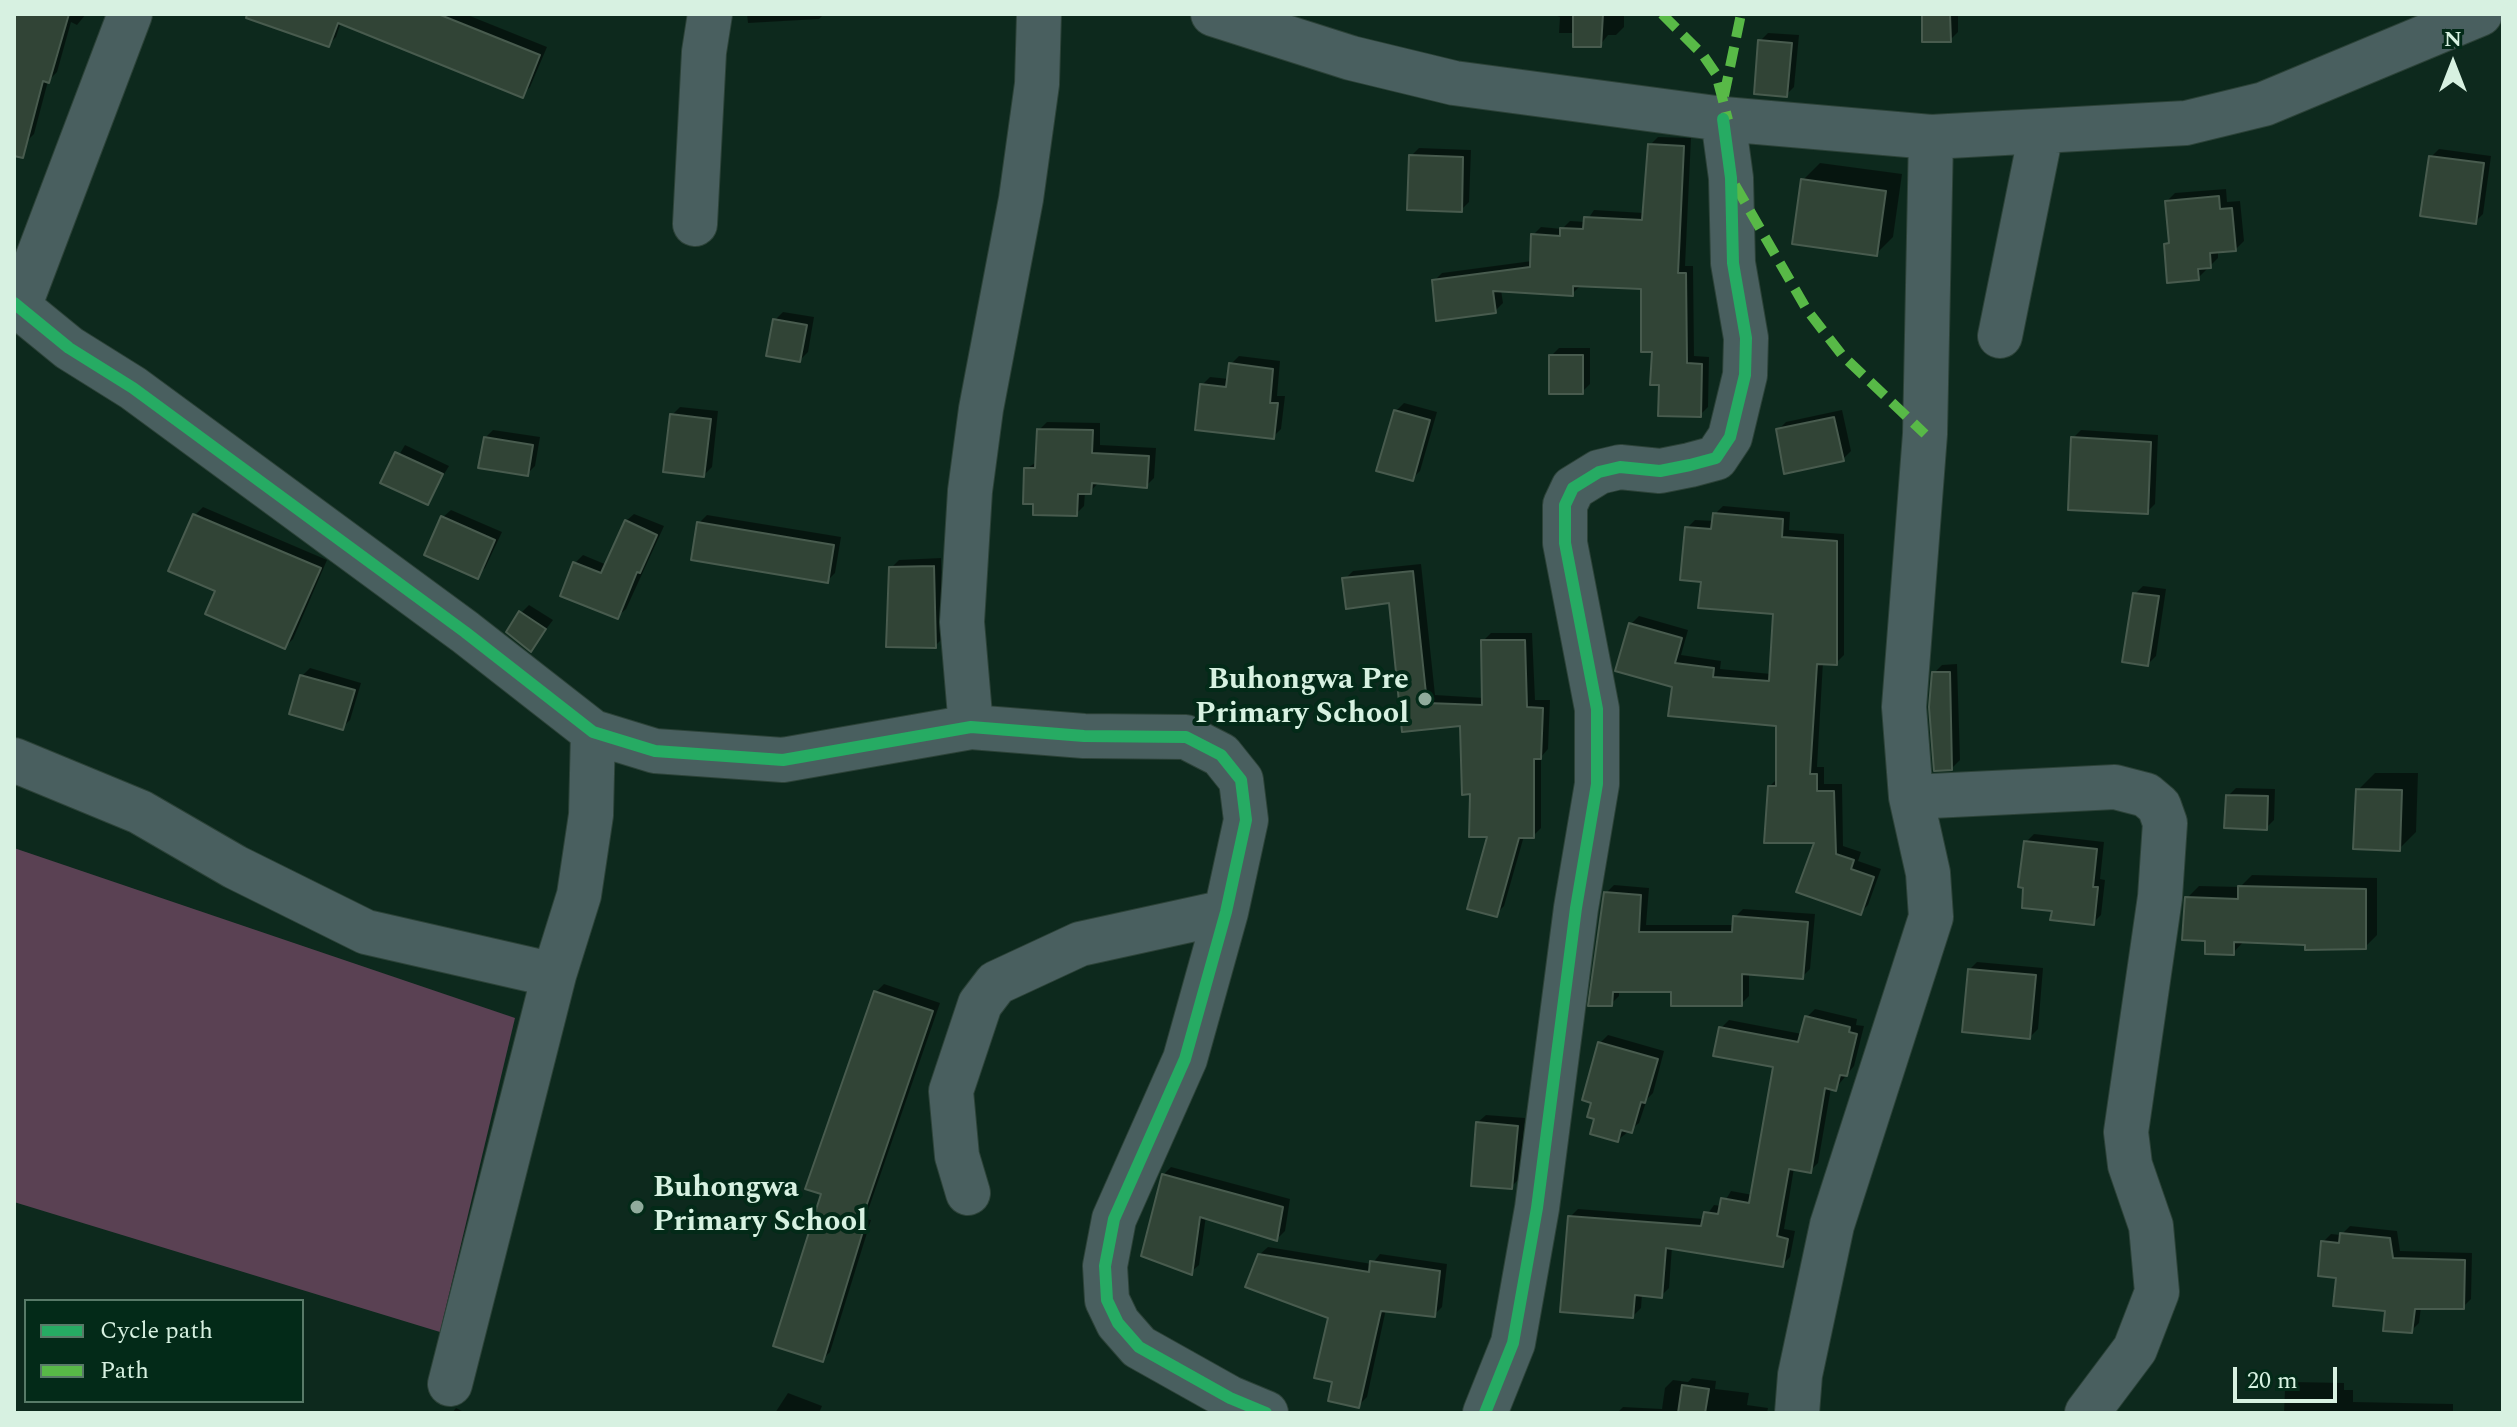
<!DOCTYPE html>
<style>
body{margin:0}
#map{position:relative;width:2517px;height:1427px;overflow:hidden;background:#0d291d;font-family:Spectral,serif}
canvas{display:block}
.frame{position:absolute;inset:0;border:16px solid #d7f1e1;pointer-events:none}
.legend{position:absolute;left:24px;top:1299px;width:280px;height:104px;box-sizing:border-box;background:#032a18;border:2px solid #587a68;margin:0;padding:10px 14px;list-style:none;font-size:24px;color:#d7f1e1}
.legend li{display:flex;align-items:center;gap:16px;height:40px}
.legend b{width:40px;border:2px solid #587a68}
.north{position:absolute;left:2413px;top:24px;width:80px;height:80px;-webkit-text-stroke:6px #032a18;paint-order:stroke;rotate:0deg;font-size:22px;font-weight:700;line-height:32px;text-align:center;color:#d7f1e1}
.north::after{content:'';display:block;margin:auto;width:28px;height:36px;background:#d7f1e1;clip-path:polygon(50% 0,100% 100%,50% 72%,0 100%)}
.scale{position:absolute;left:2233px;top:1367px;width:104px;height:36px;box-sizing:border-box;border:4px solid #d7f1e1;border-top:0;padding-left:10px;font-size:24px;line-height:28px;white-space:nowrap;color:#d7f1e1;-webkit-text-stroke:6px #032a18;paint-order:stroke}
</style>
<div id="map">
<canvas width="2517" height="1427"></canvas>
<div class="frame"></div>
<ul class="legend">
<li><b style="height:10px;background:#26ab63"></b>Cycle path</li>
<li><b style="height:10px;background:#58b947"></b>Path</li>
</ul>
<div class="north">N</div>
<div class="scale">20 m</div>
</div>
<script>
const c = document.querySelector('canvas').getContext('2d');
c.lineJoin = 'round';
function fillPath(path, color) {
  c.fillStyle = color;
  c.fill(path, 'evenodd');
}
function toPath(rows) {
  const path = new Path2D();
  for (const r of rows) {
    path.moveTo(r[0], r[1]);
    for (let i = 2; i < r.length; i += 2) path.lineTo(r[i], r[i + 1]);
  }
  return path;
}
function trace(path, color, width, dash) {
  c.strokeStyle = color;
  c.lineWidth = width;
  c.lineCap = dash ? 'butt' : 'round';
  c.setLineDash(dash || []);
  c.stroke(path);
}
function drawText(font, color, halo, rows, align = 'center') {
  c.font = font + ' Spectral,serif';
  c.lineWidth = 8;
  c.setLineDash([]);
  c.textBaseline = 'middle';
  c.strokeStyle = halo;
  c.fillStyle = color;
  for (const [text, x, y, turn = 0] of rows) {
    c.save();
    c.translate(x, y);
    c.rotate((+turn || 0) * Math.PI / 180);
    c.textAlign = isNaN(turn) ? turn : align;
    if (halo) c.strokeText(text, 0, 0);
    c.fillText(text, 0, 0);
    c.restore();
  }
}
const green = toPath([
 [14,848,515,1018,440,1332,14,1202]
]);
const shadow = toPath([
 [14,14,86,14,77,25,71,22,57,72,48,81,34,134,26,142,14,139],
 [242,14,465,14,547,47,530,87,522,95,341,22,336,37,328,45],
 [747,14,824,14,819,19,748,23],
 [1552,14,1624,14,1624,27,1616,35,1608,35,1600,45,1575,33,1559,33,1560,17],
 [1924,14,1958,14,1958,32,1950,40],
 [1768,33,1799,35,1794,87,1786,95,1760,41],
 [1658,137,1691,138,1685,266,1693,266,1694,356,1709,357,1708,407,1700,415,1661,383,1643,288,1580,286,1572,294,1501,290,1503,303,1495,311,1434,281,1442,273,1532,261,1533,235,1541,227,1562,229,1570,221,1586,222,1594,210,1644,213,1650,145],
 [1419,148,1471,150,1469,202,1461,210,1411,156],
 [2439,149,2491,156,2483,214,2475,222,2431,157],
 [1820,163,1902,174,1893,237,1876,254,1803,180],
 [2226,189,2227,202,2240,201,2244,241,2236,249,2218,250,2218,258,2198,278,2166,245,2171,240,2167,201,2175,193],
 [783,312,814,317,808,352,800,360,775,320],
 [1559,348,1590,348,1590,384,1582,392,1551,356],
 [1239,356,1280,361,1277,396,1285,396,1281,429,1273,437,1202,385,1210,377,1229,379,1231,364],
 [1404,403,1437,412,1420,471,1412,479,1396,411],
 [680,407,718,411,712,467,704,475,672,415],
 [1842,410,1851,451,1843,459,1778,430,1786,422],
 [1047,422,1100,423,1100,445,1156,448,1154,478,1146,486,1099,482,1090,492,1085,492,1084,506,1076,514,1035,502,1026,469,1038,461,1039,430],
 [493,430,540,437,535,466,527,474,485,438],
 [2081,430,2158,435,2155,504,2147,512,2073,438],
 [405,445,449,466,427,502,383,482],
 [1723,506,1790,512,1789,530,1844,534,1844,655,1836,663,1823,662,1817,767,1824,767,1824,784,1842,784,1843,846,1861,852,1858,861,1881,869,1868,905,1860,913,1817,841,1770,786,1778,778,1778,724,1674,686,1631,624,1639,616,1688,630,1681,655,1721,661,1720,669,1771,674,1775,612,1703,580,1687,528,1695,520,1714,521,1715,514],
 [203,507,327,560,293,639,285,647,217,590,195,515],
 [451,510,502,532,485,568,477,576,443,517],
 [634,514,664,526,626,609,618,616,575,563,583,555,607,565,626,521],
 [707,515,841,537,835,573,827,581,699,523],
 [941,558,943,638,935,646,891,568,899,560],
 [1421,564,1435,695,1484,698,1483,641,1491,633,1532,633,1535,700,1550,700,1548,749,1541,757,1541,828,1533,836,1524,836,1504,906,1496,914,1489,835,1472,792,1462,724,1404,730,1391,601,1345,579,1353,571],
 [2143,586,2166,589,2156,656,2148,664,2135,594],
 [529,605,553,620,531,649,521,613],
 [1957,664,1960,760,1952,768,1934,673,1942,665],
 [310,668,361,683,350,720,342,728,302,676],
 [2375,773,2418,773,2416,832,2399,849,2358,790],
 [2236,788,2275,789,2274,820,2266,828,2228,796],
 [2034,834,2104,842,2100,879,2105,880,2101,915,2093,923,2054,909,2026,886,2026,842],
 [2252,875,2377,878,2377,935,2365,947,2245,940,2233,953,2207,939,2187,898,2199,886,2240,887],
 [1614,885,1649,888,1646,925,1734,925,1735,917,1743,909,1815,914,1810,969,1802,977,1749,973,1749,996,1741,1004,1673,990,1619,990,1619,996,1611,1004,1606,893],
 [1977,962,2043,968,2038,1029,2030,1037,1969,970],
 [884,984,940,1003,865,1219,871,1220,830,1352,822,1360,823,1193,876,992],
 [1815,1009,1857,1019,1856,1025,1864,1026,1854,1066,1835,1089,1831,1088,1818,1163,1810,1171,1794,1168,1784,1229,1795,1231,1790,1257,1782,1265,1672,1247,1669,1288,1661,1296,1642,1294,1641,1308,1633,1316,1570,1217,1578,1209,1704,1219,1714,1205,1722,1206,1731,1191,1753,1195,1775,1065,1721,1028,1729,1020,1802,1034,1807,1017],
 [1608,1035,1664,1051,1653,1093,1647,1099,1639,1123,1618,1140,1597,1117,1600,1043],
 [1486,1115,1525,1118,1519,1179,1511,1187,1477,1123],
 [1171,1167,1290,1199,1285,1231,1277,1239,1206,1216,1199,1265,1191,1272,1163,1175],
 [2350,1226,2397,1231,2400,1251,2472,1253,2471,1299,2463,1307,2421,1307,2419,1323,2411,1331,2388,1309,2338,1276,2323,1242,2331,1234,2341,1235],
 [1268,1247,1372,1264,1380,1254,1447,1264,1442,1307,1434,1315,1386,1309,1367,1397,1359,1405,1334,1381,1330,1317,1259,1255],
 [1692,1378,1716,1381,1715,1389,1749,1393,1747,1405,1768,1408,1767,1413,1617,1413,1623,1407,1662,1409,1665,1388,1673,1380,1688,1382],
 [2293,1382,2344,1383,2344,1390,2353,1390,2353,1402,2453,1404,2453,1413,2284,1413,2285,1390],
 [788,1393,822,1406,819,1413,775,1413],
 [456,1408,466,1413,452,1413]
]);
const building = toPath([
 [14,14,69,14,49,83,43,81,23,158,14,156,14,14],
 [247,14,438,14,540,55,523,98,338,23,329,47,246,18,247,14],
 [1573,14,1603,14,1601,47,1573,47,1573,14],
 [1922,14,1950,14,1951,42,1922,42,1922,14],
 [1758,40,1792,43,1787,97,1754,94,1758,40],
 [1648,144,1684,146,1678,273,1686,273,1687,363,1702,364,1701,417,1658,416,1659,385,1650,385,1652,352,1641,352,1641,289,1573,286,1573,296,1493,291,1496,313,1436,321,1432,280,1530,267,1531,234,1560,236,1560,228,1583,229,1584,217,1642,220,1648,144],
 [1409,155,1463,157,1462,212,1407,210,1409,155],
 [2429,156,2484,163,2476,224,2420,216,2429,156],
 [1801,179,1886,191,1877,256,1792,244,1801,179],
 [2219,196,2220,209,2232,208,2236,251,2210,253,2211,268,2198,269,2199,280,2167,283,2164,244,2169,243,2165,201,2219,196],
 [773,319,807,325,800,362,766,356,773,319],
 [1549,355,1583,355,1583,394,1549,394,1549,355],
 [1229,363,1273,369,1270,403,1278,403,1274,439,1195,430,1200,384,1226,387,1229,363],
 [1394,410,1430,420,1413,481,1376,471,1394,410],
 [670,414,711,419,704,477,663,472,670,414],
 [1834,417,1844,461,1784,474,1776,429,1834,417],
 [1037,429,1093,430,1092,453,1149,456,1147,488,1092,483,1091,494,1078,494,1077,516,1033,515,1033,504,1023,504,1024,468,1035,468,1037,429],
 [484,437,533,445,528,476,478,468,484,437],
 [2071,437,2151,442,2148,514,2068,510,2071,437],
 [395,452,443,474,428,505,380,483,395,452],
 [1713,513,1783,519,1782,537,1837,541,1837,665,1817,664,1810,774,1817,774,1817,791,1834,791,1836,854,1854,860,1851,869,1874,877,1861,915,1796,892,1814,843,1764,843,1768,786,1776,786,1776,726,1668,716,1672,687,1615,671,1629,623,1682,638,1675,663,1714,668,1713,677,1769,681,1773,614,1698,608,1701,582,1680,580,1685,527,1711,529,1713,513],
 [193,514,321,568,285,649,205,614,215,591,168,571,193,514],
 [441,516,495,540,478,579,424,555,441,516],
 [625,520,657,535,640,573,637,572,618,619,560,596,573,562,601,573,625,520],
 [697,522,834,545,828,583,691,560,697,522],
 [934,566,936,648,886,647,889,567,934,566],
 [1413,571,1427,703,1482,705,1481,640,1525,640,1527,707,1543,708,1541,759,1534,759,1534,838,1519,838,1497,917,1467,909,1487,837,1469,837,1470,794,1462,795,1460,726,1402,732,1389,603,1346,609,1342,578,1413,571],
 [2133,593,2159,596,2148,666,2122,662,2133,593],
 [519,611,546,629,531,652,506,632,519,611],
 [1932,672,1950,672,1952,770,1934,771,1929,707,1932,672],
 [300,675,355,690,343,730,289,714,300,675],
 [2356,789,2402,790,2400,851,2353,849,2356,789],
 [2226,795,2268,796,2267,830,2224,828,2226,795],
 [2024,841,2097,849,2093,887,2098,887,2094,925,2050,920,2052,911,2022,908,2023,888,2018,887,2024,841],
 [2238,886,2366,889,2366,949,2305,950,2305,945,2234,942,2234,955,2205,954,2205,941,2182,940,2185,897,2238,899,2238,886],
 [1604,892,1641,895,1639,932,1732,932,1733,916,1808,922,1803,979,1742,974,1742,1006,1671,1006,1671,992,1613,992,1612,1006,1588,1006,1604,892],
 [1968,969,2036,975,2030,1039,1962,1032,1968,969],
 [874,991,933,1011,859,1227,864,1228,823,1362,773,1346,821,1194,805,1189,874,991],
 [1805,1016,1850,1027,1849,1032,1857,1034,1847,1076,1840,1075,1836,1091,1825,1088,1811,1173,1789,1169,1777,1236,1788,1239,1783,1267,1666,1248,1662,1298,1635,1295,1633,1318,1560,1312,1568,1216,1701,1226,1704,1212,1718,1214,1721,1198,1749,1203,1773,1067,1713,1056,1719,1027,1798,1042,1805,1016],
 [1598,1042,1658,1059,1645,1103,1641,1102,1632,1133,1621,1130,1618,1142,1590,1134,1594,1119,1587,1117,1591,1103,1582,1100,1598,1042],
 [1476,1122,1518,1126,1512,1189,1471,1186,1476,1122],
 [1162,1174,1283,1207,1277,1241,1200,1217,1192,1275,1141,1256,1162,1174],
 [2340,1233,2390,1238,2393,1258,2465,1260,2464,1309,2415,1309,2412,1333,2383,1331,2385,1311,2333,1306,2336,1278,2318,1276,2321,1241,2339,1243,2340,1233],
 [1258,1254,1369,1272,1370,1261,1440,1271,1435,1317,1381,1311,1359,1408,1328,1401,1332,1382,1314,1378,1328,1318,1245,1287,1258,1254],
 [1682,1385,1709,1389,1705,1413,1678,1413,1682,1385]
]);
const minor = toPath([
 [1213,14,1351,58,1454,83,1723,119,1931,137,2186,123,2264,104,2480,14],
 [695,224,704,52,710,14],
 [14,303,69,348,133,388,465,632,593,732,655,751,783,760,971,727,1084,736,1186,737,1221,755,1241,780,1246,820,1226,912,1185,1059,1114,1219,1105,1266,1107,1300,1118,1323,1139,1347,1230,1398,1266,1413],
 [19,307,130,14],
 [2000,336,2041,133],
 [971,727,962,622,970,491,981,409,1021,199,1037,84,1039,14],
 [14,760,140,812,235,867,366,932,554,975],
 [1911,797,2115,787,2146,795,2159,806,2165,823,2160,897,2126,1132,2130,1165,2151,1226,2157,1292,2135,1349,2087,1413],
 [968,1193,957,1156,951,1091,980,1004,996,983,1080,944,1226,912],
 [450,1384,554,975,579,895,591,815,593,732],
 [1485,1413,1513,1343,1537,1208,1576,908,1597,784,1597,709,1565,543,1565,505,1573,488,1599,472,1620,467,1660,471,1690,465,1716,458,1730,437,1745,375,1746,338,1733,263,1731,178,1723,119],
 [1797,1413,1800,1375,1832,1225,1931,917,1928,873,1911,797,1904,707,1925,434,1931,137]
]);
const quiet = toPath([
 [1662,14,1703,55,1716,74,1728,120],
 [1724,96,1741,14],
 [1735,185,1807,310,1842,355,1925,434]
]);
const cycleway = toPath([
 [14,303,69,348,133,388,465,632,593,732,655,751,783,760,971,727,1084,736,1186,737,1221,755,1241,780,1246,820,1226,912,1185,1059,1114,1219,1105,1266,1107,1300,1118,1323,1139,1347,1230,1398,1266,1413],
 [1485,1413,1513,1343,1537,1208,1576,908,1597,784,1597,709,1565,543,1565,505,1573,488,1599,472,1620,467,1660,471,1690,465,1716,458,1730,437,1745,375,1746,338,1733,263,1731,178,1723,119]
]);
const markers = [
 [1425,699,8,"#90ab9c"],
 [637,1207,8,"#90ab9c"]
];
const poiNames = [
 ["Buhongwa Pre",1409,682],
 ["Primary School",1409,716],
 ["Buhongwa",653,1190,"left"],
 ["Primary School",653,1224,"left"]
];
fillPath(green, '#5a4153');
fillPath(shadow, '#0007');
fillPath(building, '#314436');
trace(building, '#485b4e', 2);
trace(minor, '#2c4238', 46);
trace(minor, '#495f5f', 44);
trace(quiet, '#58b947', 10, [20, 10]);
trace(cycleway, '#26ab63', 12);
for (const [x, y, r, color] of markers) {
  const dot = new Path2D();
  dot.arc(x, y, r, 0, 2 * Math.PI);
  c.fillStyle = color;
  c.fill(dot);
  trace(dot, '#032a18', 3);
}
drawText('bold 30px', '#d7f1e1', '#032a18', poiNames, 'right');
</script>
